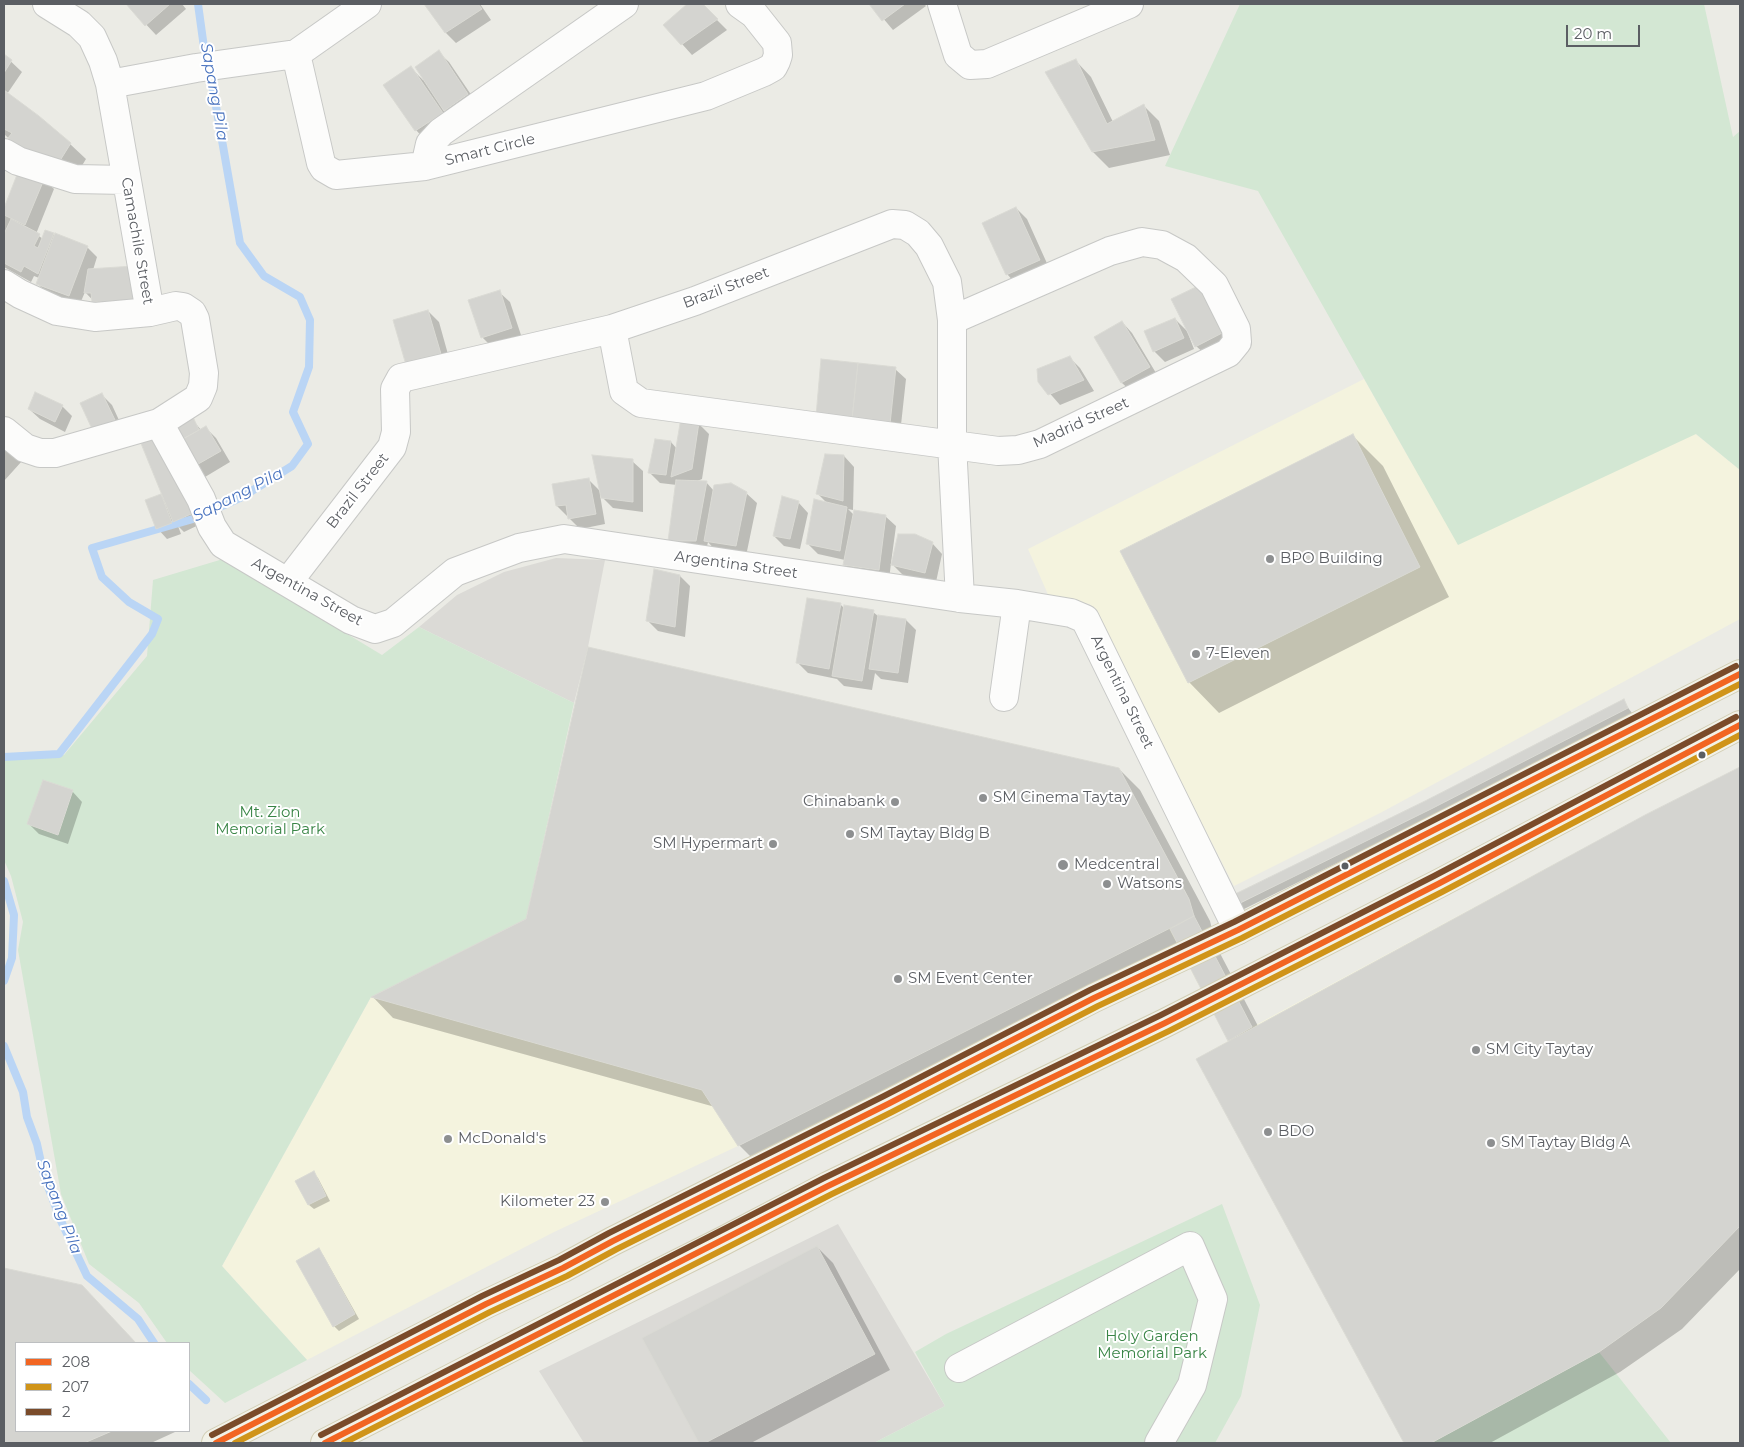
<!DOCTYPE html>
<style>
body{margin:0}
#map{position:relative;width:1744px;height:1447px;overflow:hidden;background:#ebebe5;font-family:Montserrat,sans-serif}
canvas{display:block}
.frame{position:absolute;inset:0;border:5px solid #5b5e63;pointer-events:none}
.legend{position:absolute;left:15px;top:1342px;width:175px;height:90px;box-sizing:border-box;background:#fff;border:1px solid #bdbfc1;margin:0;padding:6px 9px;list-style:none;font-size:15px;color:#5b5e63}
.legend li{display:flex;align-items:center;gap:10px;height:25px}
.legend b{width:25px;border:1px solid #bdbfc1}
.scale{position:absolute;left:1566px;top:25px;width:74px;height:22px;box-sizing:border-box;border:2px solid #5b5e63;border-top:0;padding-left:6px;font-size:15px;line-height:18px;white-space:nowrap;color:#5b5e63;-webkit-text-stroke:4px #fff;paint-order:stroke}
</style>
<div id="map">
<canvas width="1744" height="1447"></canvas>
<div class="frame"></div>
<ul class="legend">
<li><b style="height:6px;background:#f26522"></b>208</li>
<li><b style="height:6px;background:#d09419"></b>207</li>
<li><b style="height:6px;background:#7a4b2a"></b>2</li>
</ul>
<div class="scale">20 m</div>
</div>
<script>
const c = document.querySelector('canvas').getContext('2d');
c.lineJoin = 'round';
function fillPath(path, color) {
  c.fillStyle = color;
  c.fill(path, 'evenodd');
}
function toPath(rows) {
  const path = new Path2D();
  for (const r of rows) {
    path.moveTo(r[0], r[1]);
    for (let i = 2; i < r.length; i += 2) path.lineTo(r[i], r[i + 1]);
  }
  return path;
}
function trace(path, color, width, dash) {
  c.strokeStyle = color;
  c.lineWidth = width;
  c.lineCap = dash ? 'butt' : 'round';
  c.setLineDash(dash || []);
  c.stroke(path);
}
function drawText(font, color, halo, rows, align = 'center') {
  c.font = font + ' Montserrat,sans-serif';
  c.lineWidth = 4;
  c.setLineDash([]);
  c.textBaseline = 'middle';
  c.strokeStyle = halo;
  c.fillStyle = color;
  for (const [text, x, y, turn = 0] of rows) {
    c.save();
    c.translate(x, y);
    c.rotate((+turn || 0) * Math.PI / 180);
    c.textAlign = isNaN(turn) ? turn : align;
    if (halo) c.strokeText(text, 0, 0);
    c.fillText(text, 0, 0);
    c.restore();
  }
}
const commercial = toPath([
 [1607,362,1740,470,1740,619,1382,812,1234,886,1090,604,1050,599,1028,549,1364,379,1410,460],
 [588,647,1119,768,1189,899,1194,916,1252,1027,1645,815,1740,767,1740,1226,1661,1308,1599,1352,1431,1443,1404,1443,1196,1059,1228,1041,1169,929,738,1146,554,1232,307,1360,222,1266,371,997,526,919]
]);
const industrial = toPath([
 [556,558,605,560,588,647,574,703,419,627,457,595,504,572],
 [838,1224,945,1406,874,1443,584,1443,539,1371]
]);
const green = toPath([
 [1240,4,1704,4,1733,137,1740,131,1740,470,1696,434,1458,545,1258,191,1165,166],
 [223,559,382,655,419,627,574,703,526,919,371,997,222,1266,307,1360,225,1403,189,1370,189,1343,167,1343,139,1303,89,1264,61,1194,18,950,23,922,11,876,4,860,4,761,34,756,64,755,147,656,153,580],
 [1222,1204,1260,1305,1241,1396,1215,1443,874,1443,945,1406,915,1352,946,1334],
 [1599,1352,1671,1443,1431,1443]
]);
const shadow = toPath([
 [127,4,182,4,186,9,156,35],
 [426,4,480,4,491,20,456,43,446,33],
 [689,4,701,4,727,30,692,55,665,25],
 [871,4,924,4,926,6,893,30],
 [438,52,449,62,478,105,455,120,443,108,442,108,452,123,426,141,416,130,411,68,423,80],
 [4,55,22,72,7,94,70,144,86,159,72,182,18,147,4,134],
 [1076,61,1091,77,1113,122,1143,105,1159,121,1170,155,1109,168,1093,152],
 [21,169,44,179,54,189,36,234,43,239,53,234,87,247,97,257,93,270,146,310,104,312,85,292,79,306,48,294,37,283,39,278,34,276,31,282,4,267,4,211],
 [1016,208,1027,219,1050,270,1017,285,1007,274],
 [499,292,510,302,522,338,492,347,482,337],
 [1210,297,1233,343,1207,356,1196,346],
 [428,311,439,322,451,365,407,364],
 [1175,319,1187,331,1194,349,1165,362,1154,351,1146,332],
 [1122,322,1132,333,1159,378,1133,393,1122,383,1096,338],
 [1070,358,1080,368,1094,391,1060,405,1039,381],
 [895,369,906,379,900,434,817,415],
 [102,395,112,405,124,431,105,440],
 [62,406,72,416,65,432,40,419,29,409],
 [192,419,201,430,206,428,216,438,230,462,205,477,194,466,180,442],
 [698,423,709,434,702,479,695,482,706,482,714,491,746,493,757,503,746,556,716,551,708,542,706,551,669,541,677,485,660,483,650,473,671,442,677,449],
 [1352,435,1383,466,1449,597,1219,713,1189,682],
 [4,443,22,461,4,481],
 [844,456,854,467,853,510,848,509,854,515,885,516,896,526,891,563,932,543,942,554,936,582,903,575,891,563,889,580,854,575,844,564,845,560,818,554,808,544,827,503,818,494],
 [632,461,643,471,643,512,613,508,600,495,605,524,580,529,557,506,554,485,589,480,601,492],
 [163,494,209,520,184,532,178,526,181,534,167,539,157,528,146,500],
 [798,502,808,513,800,549,784,546,774,536],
 [680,576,690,586,685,637,658,631,648,621],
 [840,604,845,609,873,612,878,616,906,620,916,630,908,683,881,679,875,673,872,690,844,686,837,679,808,673,798,663],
 [1623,701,1632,713,1436,814,1238,912,1233,907],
 [1740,768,1740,1269,1682,1329,1620,1372,1490,1443,1406,1443,1197,1059,1230,1042,1183,953,760,1166,739,1145,715,1107,393,1018,373,997,1119,769,1140,790,1210,921,1214,937,1212,938,1258,1026,1645,816],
 [72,791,82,802,68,844,39,834,29,824],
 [313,1173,318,1178,330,1201,314,1209,309,1205,296,1182],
 [817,1247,833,1263,890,1370,751,1443,700,1443,644,1338],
 [318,1250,323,1255,359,1319,339,1331,334,1326],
 [4,1269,82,1286,136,1343,16,1343,16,1431,174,1431,175,1432,151,1443,4,1443]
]);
const stream = toPath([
 [4,757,59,754,152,634,158,619,129,602,102,577,92,548,193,519,242,497,292,466,308,444,293,412,309,367,310,320,300,297,264,276,240,243,213,89,205,55,198,4],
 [4,881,14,915,12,958,4,981],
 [4,1046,23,1092,27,1117,37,1144,44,1176,61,1221,87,1276,138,1319,154,1343],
 [189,1384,206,1400]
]);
const building = toPath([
 [126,4,170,4,145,26,126,4],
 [424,4,478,4,482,9,445,33,424,4],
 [687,4,703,4,718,19,681,45,663,25,687,4],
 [869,4,905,4,882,21,869,4],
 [439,50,468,94,444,111,415,67,439,50],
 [4,54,12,60,4,73,4,54],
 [1076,59,1107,124,1144,104,1155,140,1092,152,1045,72,1076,59],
 [411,66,443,113,415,131,383,85,411,66],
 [4,90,39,116,71,143,56,167,19,147,8,138,12,133,4,129,4,90],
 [20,167,45,177,25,225,4,215,4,208,20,167],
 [1016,207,1040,260,1006,275,982,223,1016,207],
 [11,219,40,234,34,246,38,248,45,230,54,233,38,274,24,266,21,272,4,263,4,234,11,219],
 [55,233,88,246,69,296,36,284,55,233],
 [134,266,137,300,92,302,91,293,84,293,88,269,134,266],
 [1200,285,1224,332,1195,347,1171,299,1200,285],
 [500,290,512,328,481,338,468,300,500,290],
 [428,310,441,354,406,365,393,320,428,310],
 [1175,318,1184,338,1153,352,1144,331,1175,318],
 [1122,321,1150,367,1121,383,1094,337,1122,321],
 [1070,356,1084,380,1048,395,1038,382,1037,369,1070,356],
 [821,359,858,363,852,419,816,416,821,359],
 [858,363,896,367,890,424,852,419,858,363],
 [35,392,63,405,55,422,28,409,35,392],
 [102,393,115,420,93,431,80,403,102,393],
 [193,417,199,430,179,441,172,428,193,417],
 [681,418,699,422,692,469,671,477,681,418],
 [206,426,221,451,193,467,178,442,206,426],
 [1353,434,1420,567,1188,683,1120,551,1353,434],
 [157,435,200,510,173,522,140,441,157,435],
 [655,439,671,441,666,475,648,473,655,439],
 [825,454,844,455,843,501,816,494,825,454],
 [592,455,633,459,633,502,601,498,592,455],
 [589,478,596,514,568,519,566,505,556,506,552,484,589,478],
 [676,480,707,481,696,541,668,541,676,480],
 [731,483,747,492,736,546,704,541,714,485,731,483],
 [161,494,172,523,156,529,145,500,161,494],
 [782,496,799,501,790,539,773,536,782,496],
 [814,499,847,507,840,551,806,544,814,499],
 [854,510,886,515,879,570,843,565,854,510],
 [898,534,915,534,933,542,925,573,891,565,898,534],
 [654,569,680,575,675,627,646,621,654,569],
 [807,598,841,603,829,669,796,663,807,598],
 [844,605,874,610,862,681,832,676,844,605],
 [878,615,906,619,898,673,869,669,878,615],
 [588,647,1119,768,1189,899,1194,916,738,1146,702,1090,371,997,526,919,588,647],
 [1624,699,1628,708,1431,809,1232,907,1227,898,1427,800,1624,699],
 [1740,767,1740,1226,1661,1308,1599,1352,1431,1443,1404,1443,1196,1059,1645,815,1740,767],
 [43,780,73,790,58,835,27,824,43,780],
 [1194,916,1252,1027,1228,1041,1170,929,1194,916],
 [314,1171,326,1196,308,1205,295,1181,314,1171],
 [817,1246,875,1354,705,1443,699,1443,642,1338,817,1246],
 [319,1248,355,1314,333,1327,296,1261,319,1248],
 [4,1268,82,1285,136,1343,16,1343,16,1431,112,1431,84,1443,4,1443,4,1268]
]);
const minor = toPath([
 [47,4,79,24,92,37,103,61,110,84,150,312],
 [942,4,958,55,970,65,987,64,1129,4],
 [296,54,321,163,324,168,336,175,425,166,706,96,764,72,773,67,776,61,778,55,777,43,754,14,740,4],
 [110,84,196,68,296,54,367,4],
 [4,153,18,161,75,179,126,180],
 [425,166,430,144,441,132,624,4],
 [4,284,20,294,57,311,95,317,150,312,176,306,183,307,192,313,195,319,204,373,203,386,198,398,159,423,55,453,40,453,25,448,4,431],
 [612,329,624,391,641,403,998,451,1018,450,1040,444,1228,353,1237,342,1236,329,1214,285,1186,258,1162,245,1142,242,1110,251,952,320],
 [159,423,201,499,212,527,223,544,351,620,375,629,393,623,455,572,519,548,564,539,960,598,1017,604,1071,613,1085,619,1238,930],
 [288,582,392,447,396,432,395,389,401,378,612,329,695,301,892,224,905,225,918,233,929,246,947,282,952,320,952,444,960,598],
 [1004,697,1017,604],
 [959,1368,1190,1246,1213,1299,1192,1385,1159,1443]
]);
const major = toPath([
 [216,1443,486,1304,563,1268,613,1241,888,1104,1094,998,1238,930,1740,674],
 [325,1443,557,1324,723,1241,828,1186,1165,1023,1438,884,1740,725]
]);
const bus1 = toPath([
 [216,1443,486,1304,563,1268,613,1241,888,1104,1094,998,1238,930,1740,674],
 [325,1443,828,1186,1165,1023,1438,884,1740,725]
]);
const bus2 = toPath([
 [235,1443,490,1312,567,1276,617,1249,892,1112,1098,1006,1242,938,1740,684],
 [344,1443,832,1194,1169,1031,1442,892,1740,735]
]);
const bus3 = toPath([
 [212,1435,482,1296,559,1260,609,1233,884,1096,1090,990,1234,922,1736,666],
 [321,1435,824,1178,1161,1015,1434,876,1736,717]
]);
const markers = [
 [1270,559,5,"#8d8f90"],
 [1196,654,5,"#8d8f90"],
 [1702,755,4.5,"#5b5e63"],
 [983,798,5,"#8d8f90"],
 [895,802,5,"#8d8f90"],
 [850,834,5,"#8d8f90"],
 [773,844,5,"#8d8f90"],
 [1063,865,6,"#8d8f90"],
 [1345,866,4.5,"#5b5e63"],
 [1107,884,5,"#8d8f90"],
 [898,979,5,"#8d8f90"],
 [1476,1050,5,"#8d8f90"],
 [1268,1132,5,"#8d8f90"],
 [448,1139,5,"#8d8f90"],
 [1491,1143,5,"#8d8f90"],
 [605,1202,5,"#8d8f90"]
];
const streetNames = [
 ["Smart Circle",490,150,-14],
 ["Camachile Street",137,241,80],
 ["Brazil Street",726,288,-21],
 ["Madrid Street",1081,423,-24],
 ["Brazil Street",358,491,-52],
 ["Argentina Street",736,565,8],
 ["Argentina Street",307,592,29],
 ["Argentina Street",1122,692,64]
];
const poiNames = [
 ["BPO Building",1280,559],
 ["7-Eleven",1206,654],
 ["SM Cinema Taytay",993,798],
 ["Chinabank",885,802,"right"],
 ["SM Taytay Bldg B",860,834],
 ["SM Hypermart",763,844,"right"],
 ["Medcentral",1074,865],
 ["Watsons",1117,884],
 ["SM Event Center",908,979],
 ["SM City Taytay",1486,1050],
 ["BDO",1278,1132],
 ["McDonald's",458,1139],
 ["SM Taytay Bldg A",1501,1143],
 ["Kilometer 23",595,1202,"right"]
];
const parkNames = [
 ["Mt. Zion",270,813],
 ["Memorial Park",270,830],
 ["Holy Garden",1152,1337],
 ["Memorial Park",1152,1354]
];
const waterNames = [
 ["Sapang Pila",214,92,80],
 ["Sapang Pila",238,495,-27],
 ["Sapang Pila",59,1207,69]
];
fillPath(commercial, '#f4f3de');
fillPath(industrial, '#dbdad6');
fillPath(green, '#d3e7d3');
fillPath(shadow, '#0003');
trace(stream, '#bad5f5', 8);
fillPath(building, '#d4d4d0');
trace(building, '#dadad4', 1);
trace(minor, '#c7c8c6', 30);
trace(major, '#d2ceb4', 30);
trace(minor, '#fcfcfb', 28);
trace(major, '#f2f2e8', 28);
trace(bus1, '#f26522', 6);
trace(bus2, '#d09419', 6);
trace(bus3, '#7a4b2a', 6);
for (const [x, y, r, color] of markers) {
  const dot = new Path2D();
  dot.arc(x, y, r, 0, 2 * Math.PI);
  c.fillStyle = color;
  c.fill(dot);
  trace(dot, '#fff', 2);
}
drawText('15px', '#5b5e63', '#fff', streetNames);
drawText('15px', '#5b5e63', '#fff', poiNames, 'left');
drawText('15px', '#398546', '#fff', parkNames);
drawText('italic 16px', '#4872be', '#fff', waterNames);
</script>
